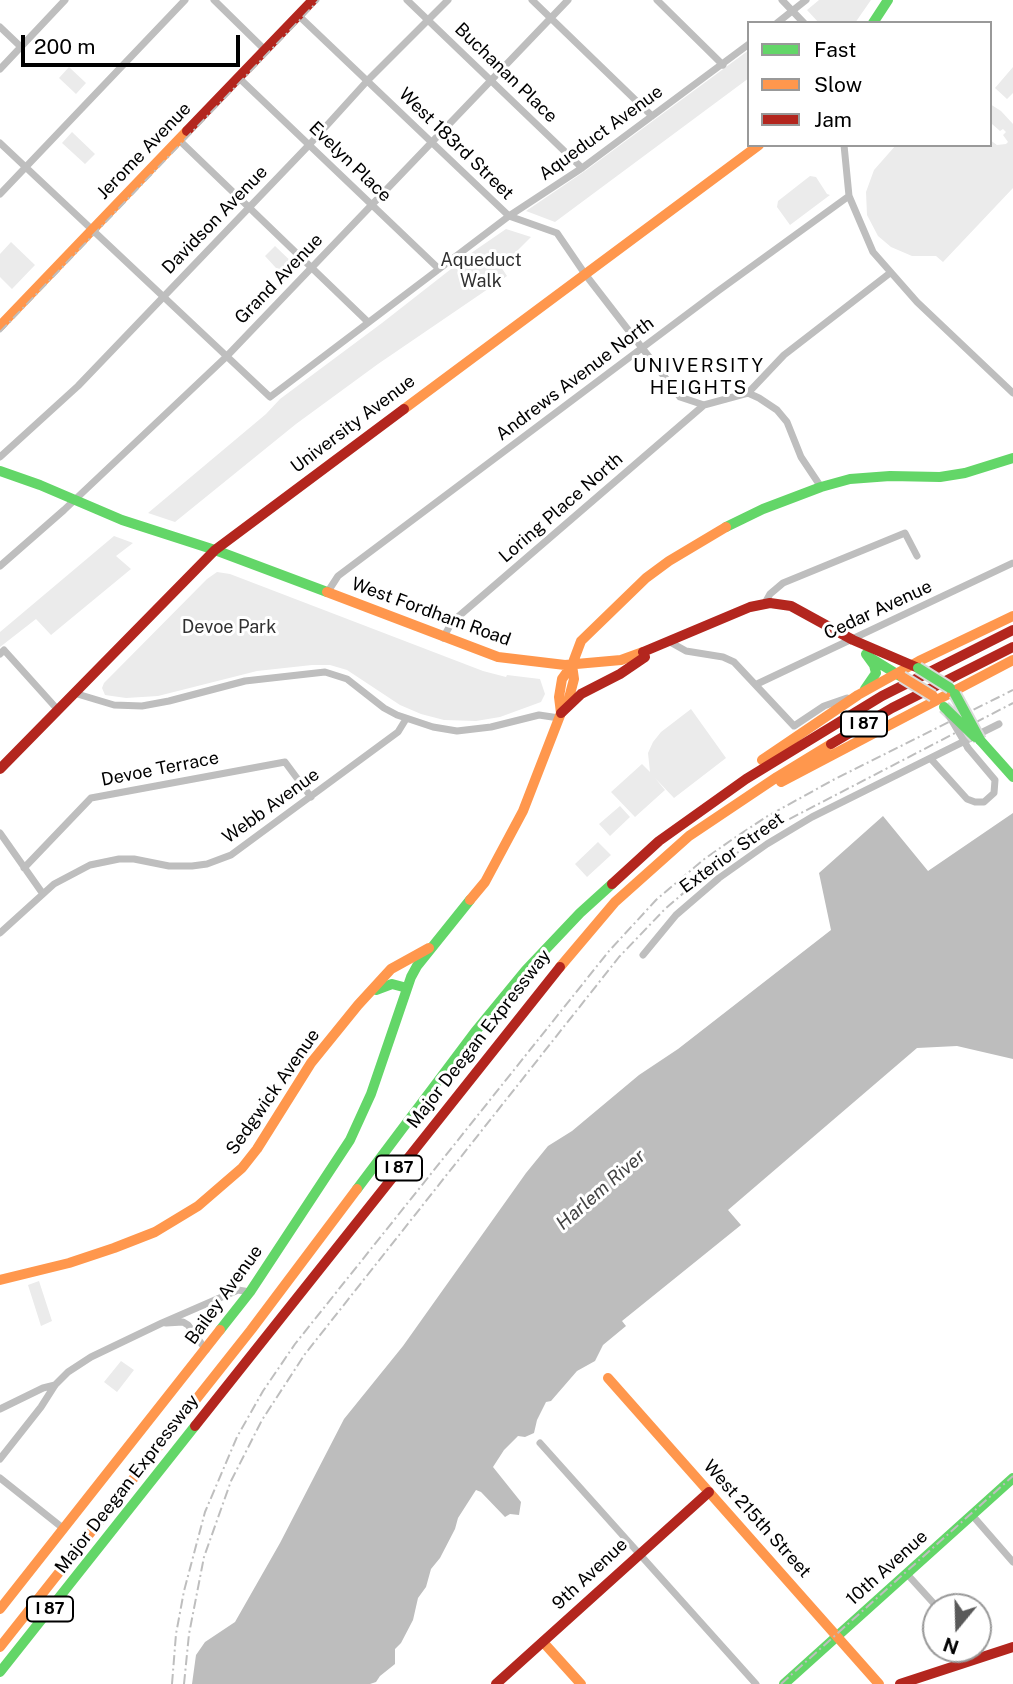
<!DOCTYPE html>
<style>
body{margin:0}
#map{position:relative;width:1013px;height:1684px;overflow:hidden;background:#fff;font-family:"Public Sans",sans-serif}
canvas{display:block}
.legend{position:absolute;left:747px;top:21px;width:245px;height:126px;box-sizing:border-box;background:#fff;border:2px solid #999;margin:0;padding:9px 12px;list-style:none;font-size:21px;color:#000}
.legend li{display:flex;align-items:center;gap:14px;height:35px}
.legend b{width:35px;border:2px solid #999}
.north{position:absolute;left:922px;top:1593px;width:70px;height:70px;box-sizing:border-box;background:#fff;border:2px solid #999;border-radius:50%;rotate:199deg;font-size:19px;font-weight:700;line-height:28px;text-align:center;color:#000}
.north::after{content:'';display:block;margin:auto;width:24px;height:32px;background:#595959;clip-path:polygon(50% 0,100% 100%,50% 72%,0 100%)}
.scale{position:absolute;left:21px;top:35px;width:219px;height:32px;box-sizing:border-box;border:4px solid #000;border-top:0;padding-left:9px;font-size:21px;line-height:24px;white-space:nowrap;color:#000;-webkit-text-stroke:5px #fff;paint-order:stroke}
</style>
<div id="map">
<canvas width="1013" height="1684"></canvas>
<ul class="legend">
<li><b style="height:9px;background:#63d668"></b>Fast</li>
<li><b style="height:9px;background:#ff974d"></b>Slow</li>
<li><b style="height:9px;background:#b3261e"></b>Jam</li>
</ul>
<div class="north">N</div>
<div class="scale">200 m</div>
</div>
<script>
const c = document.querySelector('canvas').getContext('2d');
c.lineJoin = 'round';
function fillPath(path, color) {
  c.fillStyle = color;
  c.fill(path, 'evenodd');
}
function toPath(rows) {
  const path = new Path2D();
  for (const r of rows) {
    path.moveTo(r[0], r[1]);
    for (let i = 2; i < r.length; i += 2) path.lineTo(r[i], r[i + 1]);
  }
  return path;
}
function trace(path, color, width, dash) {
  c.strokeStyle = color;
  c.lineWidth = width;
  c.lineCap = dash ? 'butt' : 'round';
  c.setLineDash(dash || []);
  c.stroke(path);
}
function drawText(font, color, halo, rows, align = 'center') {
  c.font = font + ' "Public Sans",sans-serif';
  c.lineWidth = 6;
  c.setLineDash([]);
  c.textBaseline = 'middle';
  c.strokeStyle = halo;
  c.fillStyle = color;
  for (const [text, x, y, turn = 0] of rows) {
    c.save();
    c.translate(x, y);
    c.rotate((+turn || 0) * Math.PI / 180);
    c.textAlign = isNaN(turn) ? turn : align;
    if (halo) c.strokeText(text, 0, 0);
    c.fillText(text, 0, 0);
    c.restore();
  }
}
const green = toPath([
 [819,0,871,0,855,23,819,23,807,10],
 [749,50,749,78,555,222,526,211,585,171],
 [69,67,86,83,76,94,59,78],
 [1013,67,1013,93,1007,99,995,88],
 [990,104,1001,111,1013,124,1013,188,943,262,936,256,912,256,891,247,878,236,867,215,866,192,874,170,896,145,990,145,990,140,997,145,1006,144,1008,142,1003,135,1006,132,1003,129,1000,131,992,124,990,126],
 [72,132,95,154,85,164,62,143],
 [810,176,816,177,827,194,830,195,790,225,777,207,778,201],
 [506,229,531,237,501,267,507,276,378,364,296,424,175,522,148,513,266,414,280,399,382,323,474,251],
 [11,242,35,265,12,289,0,277,0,254],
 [275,246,298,268,287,280,265,256],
 [114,536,133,543,116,556,131,569,51,635,36,619,0,647,0,632],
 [217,572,230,574,483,671,506,677,507,675,540,679,545,694,541,702,500,717,476,721,444,720,421,714,400,705,347,670,330,665,312,665,257,671,158,696,126,698,105,695,102,688,104,683,207,579],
 [691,709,726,758,674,798,655,778,665,790,635,817,611,792,642,764,650,772,648,753,653,742,661,732],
 [620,806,630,817,610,836,599,824],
 [598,842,611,855,587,877,575,864],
 [39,1281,52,1321,41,1326,28,1285],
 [121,1361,134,1370,117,1392,104,1382]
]);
const water = toPath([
 [1013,813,1013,1059,957,1046,917,1048,728,1210,741,1225,622,1321,626,1326,603,1345,595,1361,577,1371,551,1401,546,1402,537,1420,534,1433,525,1437,518,1436,504,1450,493,1467,521,1502,519,1515,510,1514,505,1517,481,1492,476,1490,474,1493,458,1518,455,1529,440,1558,431,1569,426,1587,418,1598,413,1620,401,1643,395,1649,395,1664,380,1676,376,1682,370,1684,192,1684,196,1655,205,1642,235,1622,280,1543,344,1419,403,1346,526,1173,548,1146,572,1131,639,1075,678,1049,831,930,819,873,883,816,928,871]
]);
const street = toPath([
 [214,0,265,50],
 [407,0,582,168],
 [532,0,652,116],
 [657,0,723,65],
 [782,0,804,23],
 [298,15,509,216,557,233,585,274,680,397,704,405,748,393,759,398,777,410,787,422,801,457,821,487],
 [777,23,806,0],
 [0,27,21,47],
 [0,69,65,0],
 [239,78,439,269],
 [179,140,368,322],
 [0,143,270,397,509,216,582,168,749,44],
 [844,145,849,196,873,252,917,302,1013,393],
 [0,194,185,0],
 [748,393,784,355,890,273],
 [0,457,78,386,309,145,368,80,448,0],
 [0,566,64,510,226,357,568,0],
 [327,593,338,576,718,291,849,196],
 [765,603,770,594,783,583,905,533,917,556],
 [443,638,452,622,704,405],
 [670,642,686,651,723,657,734,662,794,726,824,706,847,698],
 [0,654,4,650,58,710],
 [757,684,1013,563],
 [74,693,114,705,142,706,169,701,245,681,325,672,347,679,384,708,397,715,433,727,457,731,491,727,539,715,559,718],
 [931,759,967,799,975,802,984,802,994,793,995,780,968,748],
 [0,833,43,894],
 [24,868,91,798,285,762,311,797],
 [0,933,54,884,90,865,119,859,134,859,169,866,192,866,207,864,231,855,398,732,406,719],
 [643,955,676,915,719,878,767,844,812,817,999,724],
 [166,1323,183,1322,188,1325,206,1350],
 [0,1409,43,1388,55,1385],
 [540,1443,756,1684],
 [0,1459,41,1407,55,1385,68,1372,91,1357,162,1323,238,1290,250,1292],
 [0,1478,64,1529],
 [972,1515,1013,1562],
 [907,1574,937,1607]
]);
const fast = toPath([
 [873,23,888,0],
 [0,471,40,485,122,520,215,550,327,592],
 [726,527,763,509,821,487,850,479,890,476,940,477,965,473,1013,458],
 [869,657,900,676],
 [865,689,876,673,874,665,866,654],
 [980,740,1013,777],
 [376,990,392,984,407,988],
 [357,1189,475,1032,526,970,580,913,612,884],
 [220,1330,250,1292,350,1140,371,1094,411,977,417,966,470,900],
 [0,1672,195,1426],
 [784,1684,1013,1478]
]);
const slow = toPath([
 [0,326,187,131],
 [404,409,759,145],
 [327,592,498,657,565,665,621,660,643,652],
 [561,713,559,697,562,679,572,665],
 [762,760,858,695,919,661,1013,616],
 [781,782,1013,660],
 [470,900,485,882,523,811,561,713,569,698,574,679,572,665,581,641,646,578,669,561,726,527],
 [560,967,615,902,689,836,777,777,831,744],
 [0,1280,69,1263,114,1248,155,1232,198,1206,242,1168,257,1149,311,1063,358,1005,391,969,429,948],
 [608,1378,879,1684],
 [0,1609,220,1330],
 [543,1642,581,1684],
 [0,1647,251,1330,357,1189]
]);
const jam = toPath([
 [187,131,313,0],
 [643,652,750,607,770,603,791,606,853,640,916,667],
 [561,713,581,694,620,674,645,657],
 [831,744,892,708,1013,647],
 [0,769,215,550,404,409],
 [612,884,659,841,746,779,882,696,1013,630],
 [195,1426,560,967],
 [496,1684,709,1492],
 [900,1684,1013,1647]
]);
const rail = toPath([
 [0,332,319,0],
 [172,1684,176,1634,184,1591,205,1512,237,1437,263,1391,295,1344,609,951,656,900,703,860,730,841,766,817,833,780,1013,690],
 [184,1684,189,1634,204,1557,231,1481,262,1420,305,1354,619,957,665,909,695,883,772,828,1013,703],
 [781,1684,1013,1476]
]);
const streetBridge = toPath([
 [948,714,968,748]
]);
const fastBridge = toPath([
 [918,668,950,688],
 [955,694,980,740],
 [944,707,975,737]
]);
const slowBridge = toPath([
 [902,677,933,696]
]);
const shields = [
 [864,724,46],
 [399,1168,46],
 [50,1609,46]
];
const shieldNames = [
 ["I 87",864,724],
 ["I 87",399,1168],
 ["I 87",50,1609]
];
const streetNames = [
 ["Buchanan Place",506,73,44],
 ["Aqueduct Avenue",601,133,-36],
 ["West 183rd Street",456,144,44],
 ["Jerome Avenue",144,151,-46],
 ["Evelyn Place",350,162,44],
 ["Davidson Avenue",215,220,-46],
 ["Grand Avenue",279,279,-46],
 ["Andrews Avenue North",575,379,-37],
 ["University Avenue",353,424,-37],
 ["Loring Place North",561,508,-41],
 ["Cedar Avenue",878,610,-25],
 ["West Fordham Road",431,612,20],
 ["Devoe Terrace",160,769,-11],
 ["Webb Avenue",271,806,-36],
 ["Exterior Street",732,853,-36],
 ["Major Deegan Expressway",479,1039,-52],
 ["Sedgwick Avenue",273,1092,-55],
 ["Bailey Avenue",224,1295,-54],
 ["Major Deegan Expressway",127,1484,-52],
 ["West 215th Street",757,1519,48],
 ["10th Avenue",887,1568,-42],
 ["9th Avenue",590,1574,-43]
];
const parkNames = [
 ["Aqueduct",481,260],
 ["Walk",481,281],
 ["Devoe Park",229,627]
];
const neighbourhoodNames = [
 ["UNIVERSITY",699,366],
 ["HEIGHTS",699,388]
];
const waterNames = [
 ["Harlem River",601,1190,-41]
];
fillPath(green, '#ebebeb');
fillPath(water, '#bdbdbd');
trace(street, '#bebebe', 7);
trace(fast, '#63d668', 10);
trace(slow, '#ff974d', 10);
trace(jam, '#b3261e', 10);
trace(rail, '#bebebe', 2, [10, 3.5, 2, 3.5]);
trace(fastBridge, '#dbdbdb', 14, []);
trace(slowBridge, '#dbdbdb', 14, []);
trace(streetBridge, '#bebebe', 7);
trace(fastBridge, '#63d668', 10);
trace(slowBridge, '#ff974d', 10);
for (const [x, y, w] of shields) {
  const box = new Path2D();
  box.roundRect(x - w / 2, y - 12.5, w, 25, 5);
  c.fillStyle = '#fff';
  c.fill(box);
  trace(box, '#000', 2);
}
drawText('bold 16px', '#000', null, shieldNames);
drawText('18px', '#000', '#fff', streetNames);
drawText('18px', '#313131', '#fff', parkNames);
c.letterSpacing = '2px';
drawText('19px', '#000', '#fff', neighbourhoodNames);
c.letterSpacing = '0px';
drawText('italic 19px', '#424242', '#fff', waterNames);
</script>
